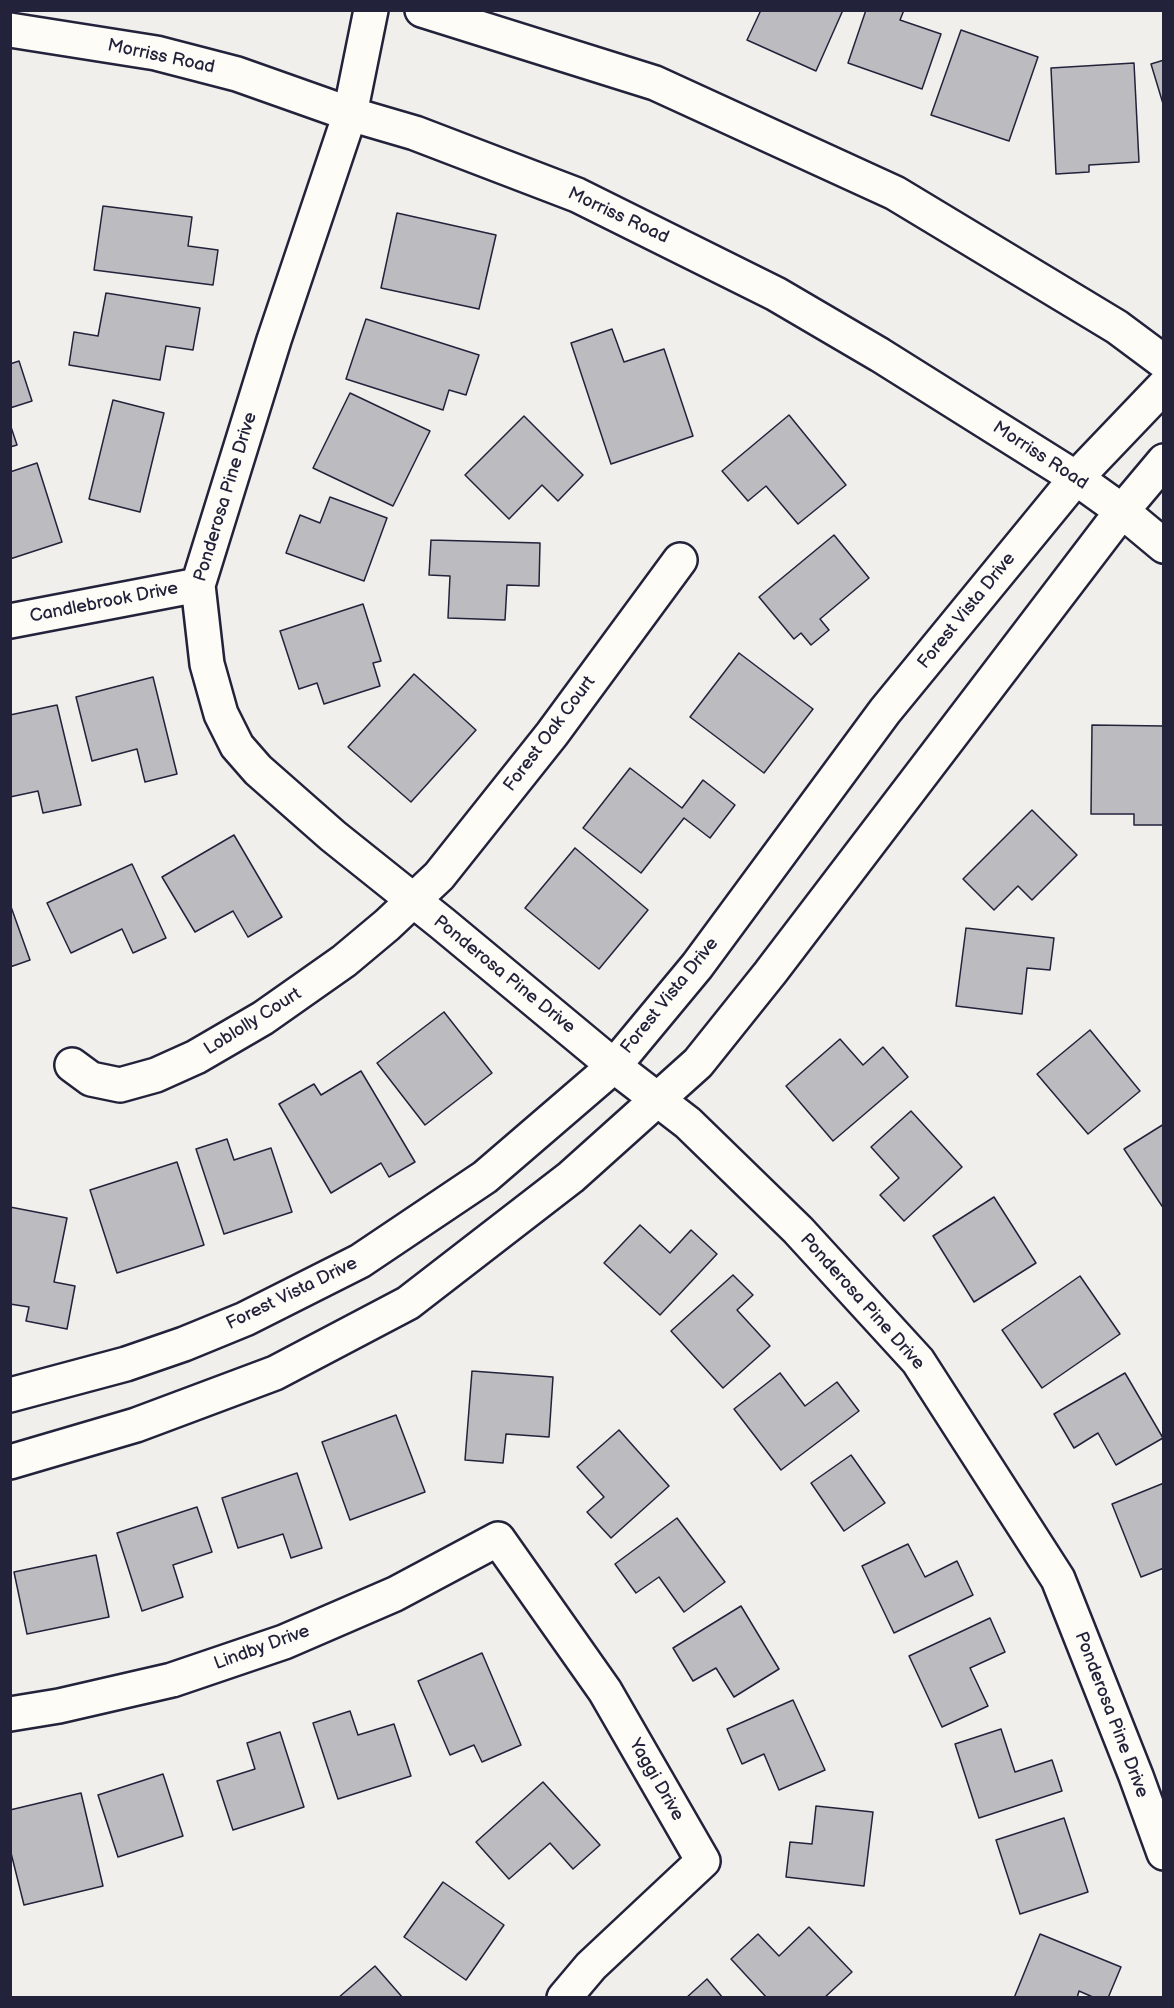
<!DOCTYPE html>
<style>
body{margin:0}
#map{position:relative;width:1174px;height:2008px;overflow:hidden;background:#f0efec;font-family:"Balsamiq Sans",sans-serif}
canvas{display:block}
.frame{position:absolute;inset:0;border:12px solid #22223b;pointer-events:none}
</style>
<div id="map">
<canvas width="1174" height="2008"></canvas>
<div class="frame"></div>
</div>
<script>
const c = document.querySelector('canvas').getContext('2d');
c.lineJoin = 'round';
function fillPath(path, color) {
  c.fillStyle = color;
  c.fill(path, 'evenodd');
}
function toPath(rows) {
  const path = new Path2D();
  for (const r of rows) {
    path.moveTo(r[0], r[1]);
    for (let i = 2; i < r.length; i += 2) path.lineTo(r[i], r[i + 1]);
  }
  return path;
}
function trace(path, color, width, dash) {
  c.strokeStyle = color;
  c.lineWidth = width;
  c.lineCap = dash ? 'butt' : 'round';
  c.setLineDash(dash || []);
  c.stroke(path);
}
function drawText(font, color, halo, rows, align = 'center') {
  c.font = font + ' "Balsamiq Sans",sans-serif';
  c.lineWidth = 4.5;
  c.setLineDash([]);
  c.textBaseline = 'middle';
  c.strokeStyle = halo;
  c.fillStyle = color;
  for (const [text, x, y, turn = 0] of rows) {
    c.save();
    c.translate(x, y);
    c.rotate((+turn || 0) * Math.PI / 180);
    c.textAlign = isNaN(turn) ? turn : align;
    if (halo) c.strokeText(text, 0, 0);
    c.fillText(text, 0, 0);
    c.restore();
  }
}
const building = toPath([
 [761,10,843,10,816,71,747,40,761,10],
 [866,10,904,10,900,20,941,34,922,89,848,63,866,10],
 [961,30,1038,57,1009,141,931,115,961,30],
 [1164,60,1164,107,1151,64,1164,60],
 [1134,63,1139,162,1089,165,1089,172,1056,174,1051,68,1134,63],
 [103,206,192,217,188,246,218,250,213,285,94,270,103,206],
 [397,213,496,235,479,309,381,288,397,213],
 [106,293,200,308,193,350,166,346,160,380,69,365,74,332,98,336,106,293],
 [366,319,479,355,466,395,449,390,443,410,346,379,366,319],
 [612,329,624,362,664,349,693,436,611,464,571,343,612,329],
 [19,361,32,401,10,408,10,364,19,361],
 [350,393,430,431,393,506,313,468,350,393],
 [113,400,164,413,140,512,89,499,113,400],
 [789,415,846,485,798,524,766,486,748,501,722,471,789,415],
 [524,416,583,475,558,501,542,485,509,519,465,475,524,416],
 [10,424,17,445,10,447,10,424],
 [37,463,62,542,10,559,10,472,37,463],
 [330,497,387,518,364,581,286,553,300,515,320,523,330,497],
 [834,535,869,578,820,619,829,630,811,645,801,633,794,639,759,597,834,535],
 [431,540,540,543,539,586,507,585,505,620,448,618,450,576,429,575,431,540],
 [363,604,381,661,373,663,380,686,324,704,317,683,299,689,280,631,363,604],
 [739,653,813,709,764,773,690,717,739,653],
 [414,674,476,730,411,802,348,747,414,674],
 [153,677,177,774,145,782,137,749,92,761,76,697,153,677],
 [57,705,81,805,43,813,38,791,10,797,10,715,57,705],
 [1092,725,1164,726,1164,825,1134,825,1134,814,1091,814,1092,725],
 [630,768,682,808,703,780,735,805,710,838,684,818,641,873,583,828,630,768],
 [1032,810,1077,855,1032,900,1018,886,994,910,963,879,1032,810],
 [234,835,282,917,248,937,233,911,195,932,162,877,234,835],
 [575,848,648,910,599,969,525,908,575,848],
 [132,864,166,938,133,953,122,929,71,953,47,903,132,864],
 [10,904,30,960,10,967,10,904],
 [966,928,1054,938,1050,970,1027,968,1022,1014,956,1006,966,928],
 [444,1012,492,1073,425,1125,377,1063,444,1012],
 [1090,1030,1140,1091,1088,1134,1037,1074,1090,1030],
 [840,1039,863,1065,883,1047,908,1077,833,1141,786,1086,840,1039],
 [361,1071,415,1162,389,1177,381,1163,331,1193,279,1104,314,1084,321,1095,361,1071],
 [911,1111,962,1167,904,1221,880,1195,899,1178,871,1147,911,1111],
 [1164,1124,1164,1209,1124,1149,1164,1124],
 [227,1139,234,1160,271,1148,292,1212,224,1234,196,1149,227,1139],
 [177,1162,204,1245,117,1273,90,1190,177,1162],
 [994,1197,1036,1263,974,1302,933,1236,994,1197],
 [10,1207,67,1218,54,1282,75,1286,67,1329,26,1321,29,1307,10,1304,10,1207],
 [640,1225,670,1253,691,1230,717,1254,660,1315,604,1263,640,1225],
 [733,1275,753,1295,737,1310,770,1346,723,1388,671,1331,733,1275],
 [1080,1276,1120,1334,1042,1388,1002,1330,1080,1276],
 [472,1371,553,1377,549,1437,506,1434,503,1463,465,1460,472,1371],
 [780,1373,805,1406,837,1382,859,1411,781,1470,734,1409,780,1373],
 [1125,1373,1163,1438,1116,1465,1098,1433,1074,1448,1054,1414,1125,1373],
 [396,1415,425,1492,350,1520,322,1442,396,1415],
 [619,1430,669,1486,611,1538,587,1512,604,1497,577,1467,619,1430],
 [851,1455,885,1503,844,1531,811,1483,851,1455],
 [297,1473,322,1548,291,1558,283,1534,238,1548,222,1498,297,1473],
 [1164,1483,1164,1568,1141,1577,1112,1504,1164,1483],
 [197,1507,212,1552,173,1565,183,1597,142,1611,117,1533,197,1507],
 [677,1518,725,1582,684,1612,659,1577,636,1593,615,1564,677,1518],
 [908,1544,925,1577,957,1561,973,1595,894,1633,862,1566,908,1544],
 [96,1555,109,1617,27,1634,14,1572,96,1555],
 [741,1606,779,1669,734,1697,716,1668,693,1681,673,1648,741,1606],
 [990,1618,1005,1652,970,1668,988,1706,942,1727,909,1656,990,1618],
 [482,1653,521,1745,482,1762,474,1745,450,1755,418,1681,482,1653],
 [793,1700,825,1770,779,1790,764,1754,742,1764,727,1729,793,1700],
 [350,1711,358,1735,394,1724,411,1776,338,1799,313,1723,350,1711],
 [1001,1729,1015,1772,1052,1760,1062,1791,979,1818,955,1744,1001,1729],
 [280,1732,304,1807,233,1830,217,1781,255,1769,247,1743,280,1732],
 [163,1774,183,1836,118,1857,98,1795,163,1774],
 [543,1782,600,1845,573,1869,550,1843,509,1879,476,1842,543,1782],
 [81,1793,103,1886,24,1905,10,1849,10,1810,81,1793],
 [816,1806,873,1812,864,1886,786,1877,790,1842,812,1844,816,1806],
 [1064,1818,1088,1892,1020,1914,996,1840,1064,1818],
 [443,1882,504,1925,466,1980,404,1937,443,1882],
 [809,1927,852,1972,824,1998,767,1998,731,1959,758,1934,779,1956,809,1927],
 [1040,1934,1121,1967,1108,1998,1095,1998,1079,1991,1077,1998,1014,1998,1040,1934],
 [375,1966,403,1998,338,1998,375,1966],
 [707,1979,723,1998,686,1998,707,1979]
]);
const street = toPath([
 [371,10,350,114,274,340,198,585,207,664,221,714,237,746,258,770,333,836,443,924,614,1066,688,1123,798,1230,918,1361,1058,1579,1136,1776,1164,1853],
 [10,621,198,585],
 [72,1065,91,1079,120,1085,156,1075,196,1057,263,1018,344,961,387,925,439,876,552,734,680,560],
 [10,1714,59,1706,172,1680,284,1642,395,1594,498,1539,605,1691,703,1861,591,1966,564,1998]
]);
const secondary = toPath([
 [422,10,655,83,895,193,1117,327,1164,362],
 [10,30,156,53,237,74,350,114,415,133,577,195,776,294,880,355,1076,478,1122,511,1164,546],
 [10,1395,126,1364,184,1344,245,1319,360,1261,485,1177,614,1066,697,966,885,711,1076,478,1164,386],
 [10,1462,136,1425,275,1373,408,1303,571,1177,698,1063,770,973,1122,511,1164,461]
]);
const streetNames = [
 ["Morriss Road",161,57,12],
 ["Morriss Road",618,216,25],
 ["Morriss Road",1040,456,33],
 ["Ponderosa Pine Drive",226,497,-73],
 ["Candlebrook Drive",104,603,-11],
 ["Forest Vista Drive",967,611,-51],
 ["Forest Oak Court",550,734,-53],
 ["Ponderosa Pine Drive",504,975,39],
 ["Forest Vista Drive",670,996,-51],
 ["Loblolly Court",253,1022,-32],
 ["Forest Vista Drive",292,1294,-26],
 ["Ponderosa Pine Drive",862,1302,48],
 ["Lindby Drive",262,1648,-20],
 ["Ponderosa Pine Drive",1111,1715,69],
 ["Yaggi Drive",656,1780,60]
];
fillPath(building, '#bcbcc0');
trace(building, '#22223b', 1.5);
trace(street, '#22223b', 38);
trace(secondary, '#22223b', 38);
trace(street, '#fdfcf7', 33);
trace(secondary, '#fdfcf7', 33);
drawText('18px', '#22223b', '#fdfcf7', streetNames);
</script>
